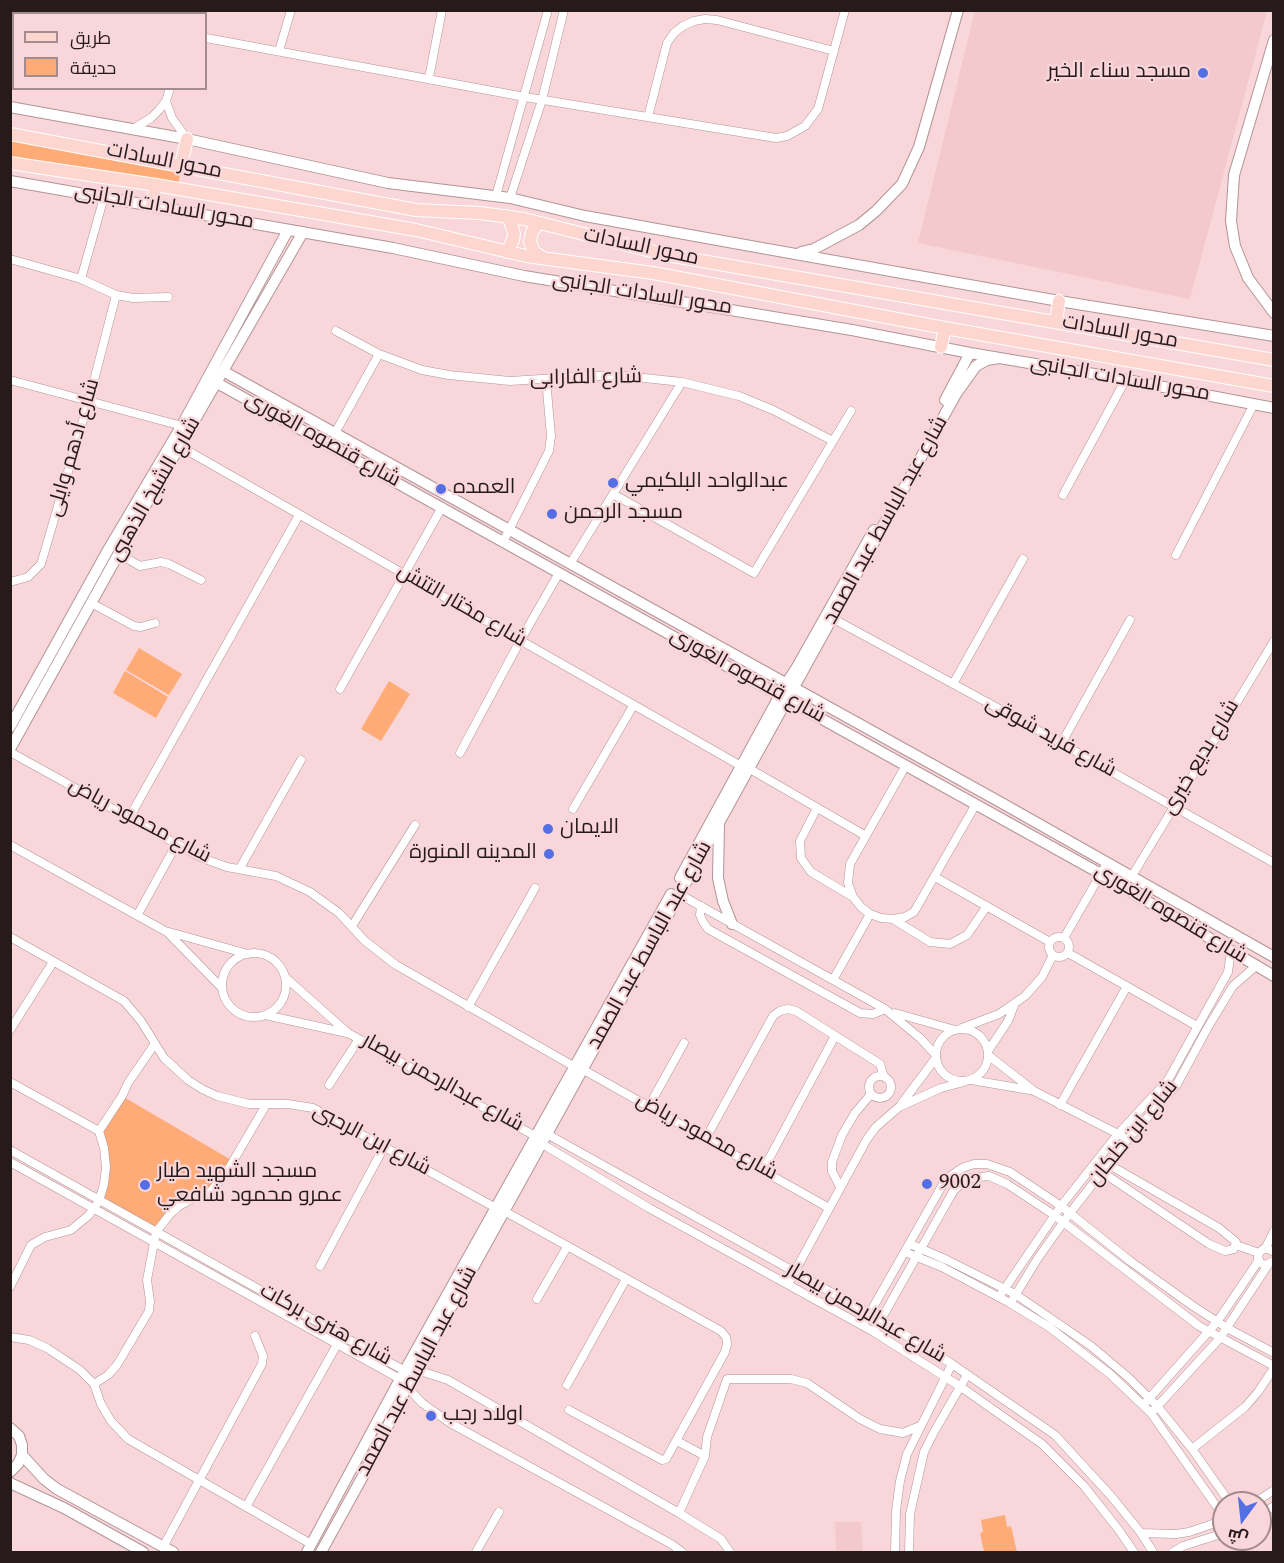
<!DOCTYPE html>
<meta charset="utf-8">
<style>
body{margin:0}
#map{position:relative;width:1284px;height:1563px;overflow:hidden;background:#f8d6d9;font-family:Spectral,Cairo,serif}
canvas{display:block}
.frame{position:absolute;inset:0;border:12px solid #261a1b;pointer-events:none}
.legend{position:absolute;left:12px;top:12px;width:195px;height:78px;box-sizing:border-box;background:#f8d6d9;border:2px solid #a48b8d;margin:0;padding:8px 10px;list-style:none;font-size:18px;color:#261a1b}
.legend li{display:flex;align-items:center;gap:12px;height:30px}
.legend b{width:30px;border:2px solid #a48b8d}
.north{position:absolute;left:1212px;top:1491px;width:60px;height:60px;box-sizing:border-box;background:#f8d6d9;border:2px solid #a48b8d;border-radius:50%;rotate:195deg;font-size:16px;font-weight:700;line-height:24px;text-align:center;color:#261a1b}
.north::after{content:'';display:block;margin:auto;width:21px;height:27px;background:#546ee3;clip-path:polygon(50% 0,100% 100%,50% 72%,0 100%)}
</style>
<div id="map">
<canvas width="1284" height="1563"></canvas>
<div class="frame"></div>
<ul class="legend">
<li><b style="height:8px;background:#fdd7cf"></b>طريق</li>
<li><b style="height:16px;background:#ffab77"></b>حديقة</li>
</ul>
<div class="north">ش</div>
</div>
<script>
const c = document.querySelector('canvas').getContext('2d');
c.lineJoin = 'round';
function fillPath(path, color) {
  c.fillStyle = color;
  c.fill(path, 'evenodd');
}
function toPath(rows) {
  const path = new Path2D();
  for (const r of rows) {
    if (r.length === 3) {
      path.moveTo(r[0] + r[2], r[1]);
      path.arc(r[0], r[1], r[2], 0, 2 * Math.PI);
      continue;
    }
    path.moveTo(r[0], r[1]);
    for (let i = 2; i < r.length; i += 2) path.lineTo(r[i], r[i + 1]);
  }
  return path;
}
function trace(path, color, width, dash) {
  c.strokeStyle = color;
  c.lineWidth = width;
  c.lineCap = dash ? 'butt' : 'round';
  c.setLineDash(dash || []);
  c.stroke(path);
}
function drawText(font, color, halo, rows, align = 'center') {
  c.font = font + ' Spectral,Cairo,serif';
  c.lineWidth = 4.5;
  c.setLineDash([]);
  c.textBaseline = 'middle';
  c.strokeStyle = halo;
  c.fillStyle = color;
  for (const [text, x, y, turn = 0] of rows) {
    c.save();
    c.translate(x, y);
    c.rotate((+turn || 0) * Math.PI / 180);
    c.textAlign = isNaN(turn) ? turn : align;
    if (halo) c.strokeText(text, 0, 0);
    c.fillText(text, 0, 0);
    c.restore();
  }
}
const built = toPath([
 [975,11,1267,11,1190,299,918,243],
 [835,1522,861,1522,863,1552,836,1552]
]);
const green = toPath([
 [10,135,181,165,178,189,11,163],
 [139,648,182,674,169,695,126,670],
 [125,671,168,697,156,718,113,693],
 [389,681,410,694,381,741,361,729],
 [122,1096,233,1161,210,1192,188,1200,156,1232,99,1201,104,1184,99,1131],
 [1005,1515,1007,1527,1011,1526,1017,1552,984,1552,980,1533,983,1532,981,1520]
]);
const minor = toPath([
 [74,10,82,14],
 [189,14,190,10],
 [206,38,525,97,776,138,787,136,805,126,818,109,845,10],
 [279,51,291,10],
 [429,78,442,10],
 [166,101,172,118,187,139],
 [648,117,667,43,674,33,683,26,694,21,705,19,717,20,834,51],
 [133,129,151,118,159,110,166,101,170,88],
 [496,196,548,10],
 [510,198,542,100,564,10],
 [10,259,81,279,116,295,133,298,168,297],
 [81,279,104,197],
 [336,331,379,354,422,370,449,375,510,381,587,376,625,376,682,382,739,396,773,410,833,441],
 [10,380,186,427],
 [335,433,379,354],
 [181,447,741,766],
 [613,494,754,573,851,411],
 [1063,495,1126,379],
 [503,542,549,451,551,436,546,379],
 [119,554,140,566,161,562,169,564,201,580],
 [1176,555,1254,404],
 [570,564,682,382],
 [10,582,28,577,41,564,89,400,116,295],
 [91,603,134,626,141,627,155,623],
 [830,617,1016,718,1274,863],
 [953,684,1023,559],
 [340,689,442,507],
 [1061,744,1130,620],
 [10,752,202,858,227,867,276,876,310,892,339,913,365,941,396,965,575,1067],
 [460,753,520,641,559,573],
 [906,765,850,864,848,883,853,897,861,907,870,914,881,918,893,919,905,917,914,912,976,804],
 [750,769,866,836],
 [817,808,800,841,801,858,811,872,853,897],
 [573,809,633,706],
 [129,818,299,515],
 [10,845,167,932,222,988],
 [240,868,301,760],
 [1132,876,1274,641],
 [935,877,1050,942],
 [679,894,885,1009,920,1038,935,1054],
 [701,906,700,915,703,922,708,929,860,1013,873,1014,885,1009],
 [138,914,176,845],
 [893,919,930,942,950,944,967,935,987,906],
 [352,926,415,825],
 [169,932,248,954],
 [1059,947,10],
 [10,937,124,1001,141,1021,164,1058,188,1080,202,1089,217,1096,249,1104,288,1104,313,1108,496,1208],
 [1064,938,1107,863],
 [1068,953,1197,1026],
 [254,985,32],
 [285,977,348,1033,535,1136,545,1136,547,1134,881,1320,952,1364,1055,1435,1111,1496,1141,1533,1153,1552],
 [833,980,870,914],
 [468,1007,535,888],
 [895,1013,955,1030],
 [265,1015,347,1033],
 [962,1028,999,1014,1025,996,1042,977,1053,955],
 [962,1055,26],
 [10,1030,53,962],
 [988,1051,1008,1021,1015,1003],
 [988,1055,1034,1091,1122,1136],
 [582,1069,829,1208],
 [880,1087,11],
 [971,1080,1030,1090],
 [10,1082,99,1131],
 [329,1085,359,1039],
 [902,1103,935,1059],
 [1060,1105,1126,988],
 [649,1106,684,1043],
 [706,1138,773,1016,780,1011,788,1009,796,1011,880,1064,884,1077],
 [539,1142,649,1208,874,1332,961,1387,1042,1444,1084,1486,1118,1529,1134,1552],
 [10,1150,405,1371,417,1370,448,1380,679,1513,721,1539,730,1552],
 [10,1162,400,1379,422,1403,450,1423,671,1544,682,1552],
 [763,1170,835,1036],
 [1102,1172,1209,1244,1225,1251,1234,1249,1236,1242,1219,1228,1108,1164],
 [840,1187,832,1171,832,1162,842,1135,855,1113,871,1094],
 [504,1211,721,1331,726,1337,727,1344,725,1352,666,1459,662,1460,569,1410],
 [910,1244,947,1260,1015,1294,1091,1346,1129,1378,1158,1407,1192,1449,1230,1503],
 [1236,1245,1259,1253],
 [1265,1249,1274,1231],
 [905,1252,942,1267,1010,1303,1049,1327,1110,1374,1151,1413,1224,1517],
 [1274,1252,1268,1249,1263,1249,1259,1253,1258,1258,1260,1263,1265,1265,1274,1261],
 [320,1266,384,1147],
 [788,1284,867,1139,876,1127,899,1107,941,1088,964,1082],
 [10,1287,31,1245,45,1237,71,1230,89,1215,99,1201,104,1184,106,1167,104,1148,99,1131,122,1096,128,1083,154,1045],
 [999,1297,1061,1206,1118,1134,1168,1080,1228,972,1231,951],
 [537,1299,567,1247],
 [1013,1299,1038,1258,1070,1213,1128,1139,1176,1086,1208,1027,1233,986,1256,966],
 [863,1325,943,1184,952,1175,962,1168,974,1164,987,1164,1010,1172,1061,1206,1130,1261,1193,1306,1227,1328,1274,1353],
 [874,1332,954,1190,969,1178,989,1176,1007,1184,1054,1215,1199,1326,1274,1366],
 [10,1337,29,1340,47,1348,80,1370,94,1384,101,1404,111,1421,128,1439,311,1544],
 [94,1384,108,1375,117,1365,149,1311,150,1301,147,1280,156,1232,170,1214,179,1206,199,1195,210,1192,225,1175,266,1105],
 [567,1385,626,1279],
 [1146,1402,1217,1322,1259,1260],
 [1154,1410,1220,1338,1268,1265],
 [677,1441,705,1456],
 [1192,1449,1245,1407,1258,1392,1274,1368],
 [1254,1503,1274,1490],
 [246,1507,339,1341],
 [679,1513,705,1456,707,1437,727,1379,791,1379,807,1383,860,1419,880,1429,903,1433,920,1426],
 [1260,1515,1274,1506],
 [1141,1533,1176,1534,1189,1532,1224,1520],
 [163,1547,262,1364,263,1356,255,1336],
 [476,1552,499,1512],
 [895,1552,896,1511,900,1481,907,1454,952,1364],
 [909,1552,910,1514,924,1452,934,1432,967,1375],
 [1173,1552,1183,1546,1224,1533]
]);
const tertiary = toPath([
 [1274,40,1234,175,1231,221,1235,246,1248,278,1274,313],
 [10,107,187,139,388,183,510,198,585,216,745,245,1059,301,1274,336],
 [10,181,393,248,524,276,852,330,970,353,1106,376,1274,408],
 [801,252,814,249,859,225,876,211,902,184,919,147,958,10],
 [223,371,1000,802,1274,957],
 [217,383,1101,874,1274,976],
 [945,400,970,353],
 [10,727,108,550,182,425,288,230],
 [10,749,144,508,303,232],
 [719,825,718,878,723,901,732,924],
 [680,878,786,684,797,667,874,530],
 [10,1428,19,1436,22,1445,22,1455,18,1464,10,1472],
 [22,1455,44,1479,57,1489,173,1552],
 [10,1483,64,1508,143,1552],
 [307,1552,400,1379,671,894],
 [321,1552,363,1476,407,1387,956,394,976,366,987,360,999,358]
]);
const primary = toPath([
 [10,134,416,210,480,213,524,219,667,255,1274,360],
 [10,163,156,185,416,230,526,256,653,273,945,328,1274,386],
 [181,165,187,139],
 [152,205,156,185],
 [506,216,510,221,514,234,513,240,507,252],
 [538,224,532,232,530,242,534,252,542,257],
 [1056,322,1059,301],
 [941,347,945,328]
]);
const markers = [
 [1203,73,6,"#546ee3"],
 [613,483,6,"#546ee3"],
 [441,489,6,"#546ee3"],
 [552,514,6,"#546ee3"],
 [548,829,6,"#546ee3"],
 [549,854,6,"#546ee3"],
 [927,1184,6,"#546ee3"],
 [145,1185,6,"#546ee3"],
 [431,1416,6,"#546ee3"]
];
const poiNames = [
 ["مسجد سناء الخير",1191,73,"right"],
 ["عبدالواحد البلكيمي",625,483],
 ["العمده",453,489],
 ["مسجد الرحمن",564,514],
 ["الايمان",560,829],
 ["المدينه المنورة",537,854,"right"],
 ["مسجد الشهيد طيار",157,1173],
 ["عمرو محمود شافعي",157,1197],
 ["9002",939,1184],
 ["اولاد رجب",443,1416]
];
const streetNames = [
 ["محور السادات",164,162,11],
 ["محور السادات الجانبى",164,208,10],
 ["محور السادات",641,248,12],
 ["محور السادات الجانبى",642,295,9],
 ["محور السادات",1120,333,10],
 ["شارع الفارابى",586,379,-1],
 ["محور السادات الجانبى",1120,380,10],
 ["شارع قنصوه الغورى",322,441,29],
 ["شارع أدهم وايلى",75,448,-74],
 ["شارع الشيخ الذهبى",156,490,-60],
 ["شارع عبد الباسط عبد الصمد",887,521,-61],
 ["شارع مختار التتش",461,607,30],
 ["شارع قنصوه الغورى",747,677,29],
 ["شارع فريد شوقى",1050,738,29],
 ["شارع بديع خيرى",1202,758,-59],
 ["شارع محمود رياض",139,822,28],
 ["شارع قنصوه الغورى",1170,915,31],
 ["شارع عبد الباسط عبد الصمد",651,946,-61],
 ["شارع عبدالرحمن بيصار",442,1084,29],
 ["شارع ابن خلكان",1134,1134,-51],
 ["شارع محمود رياض",706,1138,29],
 ["شارع ابن الرحبى",371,1141,28],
 ["شارع عبدالرحمن بيصار",865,1314,30],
 ["شارع هنرى بركات",325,1326,29],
 ["شارع عبد الباسط عبد الصمد",418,1372,-62]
];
fillPath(built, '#f3c9cd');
fillPath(green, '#ffab77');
trace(minor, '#b39497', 9);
trace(tertiary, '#b39497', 12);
trace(primary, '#fff', 14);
trace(minor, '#fff', 8);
trace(tertiary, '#fff', 10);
trace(primary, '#fdd7cf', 12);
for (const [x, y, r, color] of markers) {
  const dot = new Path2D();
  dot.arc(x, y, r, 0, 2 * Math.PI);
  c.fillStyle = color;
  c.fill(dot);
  trace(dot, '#f8d6d9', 2);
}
drawText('21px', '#261a1b', '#f8d6d9', poiNames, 'left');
drawText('21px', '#261a1b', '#f8d6d9', streetNames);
</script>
